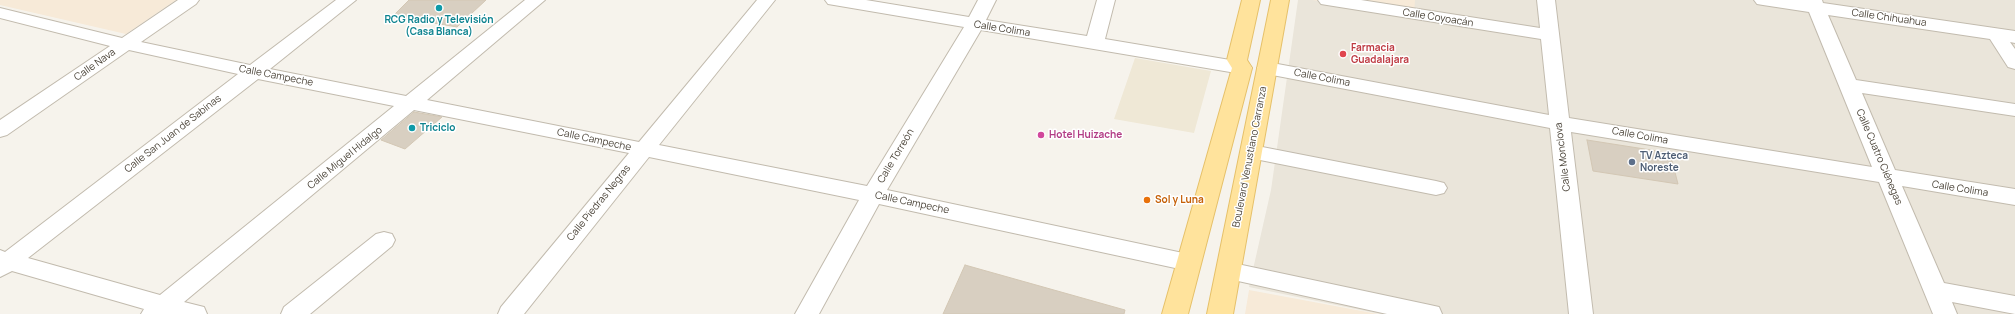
<!DOCTYPE html>
<meta charset="utf-8">
<style>
body{margin:0}
canvas{display:block;background:#f6f3ec}
</style>
<canvas width="2015" height="314"></canvas>
<script>
const c = document.querySelector('canvas').getContext('2d');
c.lineJoin = 'round';
function fillPath(path, color) {
  c.fillStyle = color;
  c.fill(path, 'evenodd');
}
function toPath(rows) {
  const path = new Path2D();
  for (const r of rows) {
    path.moveTo(r[0], r[1]);
    for (let i = 2; i < r.length; i += 2) path.lineTo(r[i], r[i + 1]);
  }
  return path;
}
function trace(path, color, width, dash) {
  c.strokeStyle = color;
  c.lineWidth = width;
  c.lineCap = dash ? 'butt' : 'round';
  c.setLineDash(dash || []);
  c.stroke(path);
}
function drawText(font, color, halo, rows, align = 'center') {
  c.font = font + ' Manrope,sans-serif';
  c.lineWidth = 3;
  c.setLineDash([]);
  c.textBaseline = 'middle';
  c.strokeStyle = halo;
  c.fillStyle = color;
  for (const [text, x, y, turn = 0] of rows) {
    c.save();
    c.translate(x, y);
    c.rotate((+turn || 0) * Math.PI / 180);
    c.textAlign = isNaN(turn) ? turn : align;
    if (halo) c.strokeText(text, 0, 0);
    c.fillText(text, 0, 0);
    c.restore();
  }
}
const residential = toPath([
 [1298,0,2015,0,2015,314,1380,314,1249,287,1271,190]
]);
const commercial = toPath([
 [0,0,176,0,126,34,0,5],
 [1312,0,1415,0,1414,15],
 [1249,290,1378,314,1245,314]
]);
const education = toPath([
 [1135,58,1211,71,1194,133,1114,119]
]);
const building = toPath([
 [409,0,486,0,457,27,393,16,409,0],
 [414,112,442,117,405,149,381,140,414,112],
 [1587,140,1670,153,1678,184,1593,171,1587,140],
 [965,265,1125,310,1124,314,943,314,965,265]
]);
const minor = toPath([
 [178,0,199,0,196,4,141,42,250,65,336,0,356,0,270,69,406,96,525,0,545,0,427,100,639,142,757,0,775,0,659,145,867,186,964,27,834,5,828,4,825,0,866,0,969,17,978,0,996,0,986,20,1087,36,1097,0,1115,0,1105,39,1242,62,1249,64,1252,68,1249,72,1242,74,981,30,887,190,1197,256,1201,262,1197,268,1189,271,879,204,819,314,795,314,859,200,649,157,524,314,498,314,501,307,629,153,414,110,184,302,204,307,207,314,141,314,144,309,12,271,0,277,0,250,5,252,238,74,129,50,7,135,0,137,0,120,110,46,0,18,0,8,122,38,178,0],
 [258,79,394,106,160,295,28,258,258,79],
 [1318,0,1361,0,1540,28,1537,0,1555,0,1569,118,1872,167,1809,12,1763,5,1757,4,1754,0,1822,0,1823,3,2015,31,2015,43,2010,42,2015,49,2015,69,2008,67,1990,39,1828,15,1856,80,2015,104,2015,116,1862,93,1895,170,2015,189,2015,205,1902,186,1944,283,2015,296,2015,314,1952,302,1957,314,1933,314,1879,182,1571,132,1593,314,1569,314,1550,128,1267,74,1260,72,1257,68,1260,64,1267,62,1549,115,1541,39,1327,5,1321,4,1318,0],
 [1252,145,1436,181,1444,183,1447,188,1444,193,1436,195,1245,157,1242,152,1245,147,1252,145],
 [384,232,392,234,395,240,392,246,310,314,281,314,284,307,376,234,384,232],
 [1228,262,1430,305,1439,307,1442,314,1387,314,1220,277,1216,271,1220,265,1228,262]
]);
const major = toPath([
 [1242,0,1260,0,1247,60,1252,68,1188,314,1162,314,1232,68,1227,60,1242,0],
 [1271,0,1289,0,1233,314,1207,314,1271,0]
]);
const markers = [
 [439,8,4,"#0f9aa8"],
 [1343,54,4,"#e0444e"],
 [412,128,4,"#0f9aa8"],
 [1041,135,4,"#d1479c"],
 [1632,162,4,"#5c6f8a"],
 [1147,200,4,"#e8710a"]
];
const streetNames = [
 ["Calle Coyoacán",1438,18,9],
 ["Calle Chihuahua",1889,18,8],
 ["Calle Colima",1002,29,9],
 ["Calle Nava",95,65,-35],
 ["Calle Campeche",276,76,11],
 ["Calle Colima",1322,78,11],
 ["Calle San Juan de Sabinas",173,134,-38],
 ["Calle Colima",1640,136,10],
 ["Calle Campeche",594,140,12],
 ["Calle Torreón",896,156,-59],
 ["Boulevard Venustiano Carranza",1250,157,-79],
 ["Calle Monclova",1563,157,-97],
 ["Calle Cuatro Ciénegas",1879,157,67],
 ["Calle Miguel Hidalgo",345,158,-39],
 ["Calle Colima",1960,189,9],
 ["Calle Piedras Negras",599,203,-51],
 ["Calle Campeche",912,203,12]
];
const cultureNames = [
 ["RCG Radio y Televisión",439,20],
 ["(Casa Blanca)",439,32],
 ["Triciclo",420,128,"left"]
];
const healthNames = [
 ["Farmacia",1351,48],
 ["Guadalajara",1351,60]
];
const hotelNames = [
 ["Hotel Huizache",1049,135]
];
const serviceNames = [
 ["TV Azteca",1640,156],
 ["Noreste",1640,168]
];
const foodNames = [
 ["Sol y Luna",1155,200]
];
fillPath(residential, '#eae5da');
fillPath(commercial, '#f7ead8');
fillPath(education, '#efe8d6');
fillPath(building, '#d8cfc1');
trace(building, '#d3c7b4', 1);
trace(minor, '#c2bbae', 2);
trace(major, '#e6c16a', 2);
fillPath(minor, '#fff');
fillPath(major, '#ffe39c');
for (const [x, y, r, color] of markers) {
  const dot = new Path2D();
  dot.arc(x, y, r, 0, 2 * Math.PI);
  c.fillStyle = color;
  c.fill(dot);
  trace(dot, '#fff', 1.5);
}
drawText('10px', '#4b4439', '#fff', streetNames);
drawText('bold 10px', '#0d838f', '#fff', cultureNames);
drawText('bold 10px', '#be3a42', '#fff', healthNames, 'left');
drawText('bold 10px', '#b23c85', '#fff', hotelNames, 'left');
drawText('bold 10px', '#4e5e75', '#fff', serviceNames, 'left');
drawText('bold 10px', '#c56008', '#fff', foodNames, 'left');
</script>
